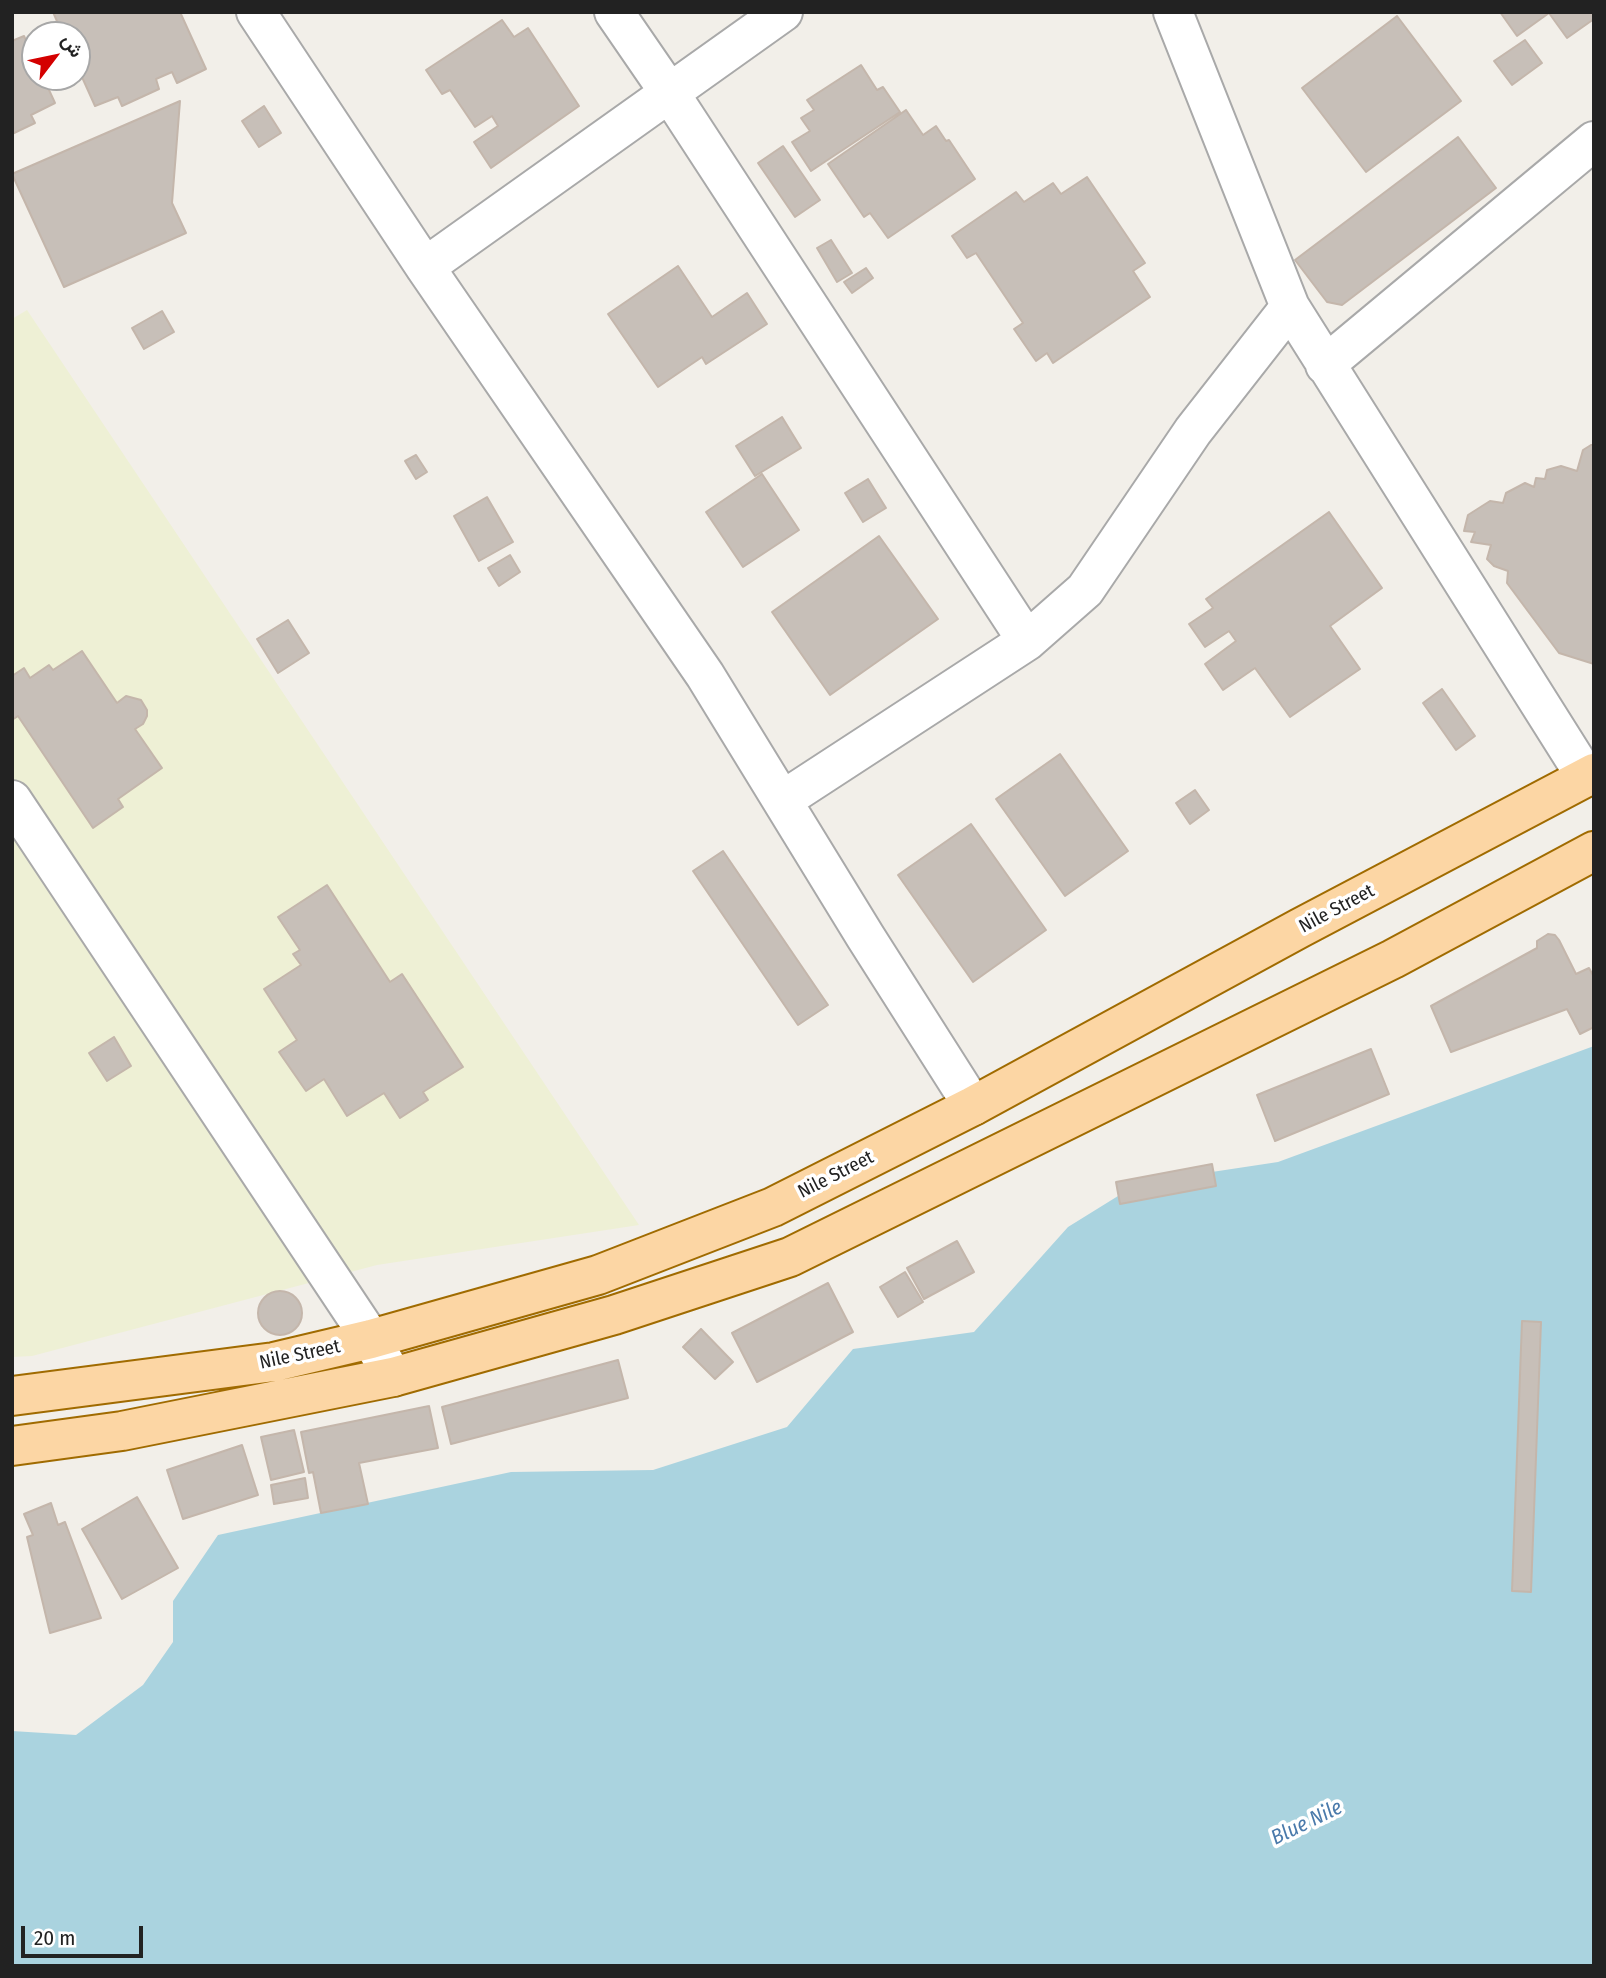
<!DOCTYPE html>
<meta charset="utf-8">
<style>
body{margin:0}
#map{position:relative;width:1606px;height:1978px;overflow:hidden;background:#f2efe9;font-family:"Fira Sans Condensed",Vazirmatn,sans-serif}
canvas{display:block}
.frame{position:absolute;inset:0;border:14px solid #222;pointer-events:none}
.north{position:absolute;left:21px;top:21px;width:70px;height:70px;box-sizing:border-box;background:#fff;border:2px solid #a7a7a7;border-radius:50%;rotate:58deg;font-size:19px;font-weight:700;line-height:28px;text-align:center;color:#222}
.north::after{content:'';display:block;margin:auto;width:24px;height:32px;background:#d40000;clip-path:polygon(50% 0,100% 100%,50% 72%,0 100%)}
.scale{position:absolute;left:21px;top:1926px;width:122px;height:32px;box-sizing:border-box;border:4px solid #222;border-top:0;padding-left:9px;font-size:21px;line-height:24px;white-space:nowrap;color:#222;-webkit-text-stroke:5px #fff;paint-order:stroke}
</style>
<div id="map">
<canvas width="1606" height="1978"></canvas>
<div class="frame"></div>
<div class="north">ش</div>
<div class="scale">20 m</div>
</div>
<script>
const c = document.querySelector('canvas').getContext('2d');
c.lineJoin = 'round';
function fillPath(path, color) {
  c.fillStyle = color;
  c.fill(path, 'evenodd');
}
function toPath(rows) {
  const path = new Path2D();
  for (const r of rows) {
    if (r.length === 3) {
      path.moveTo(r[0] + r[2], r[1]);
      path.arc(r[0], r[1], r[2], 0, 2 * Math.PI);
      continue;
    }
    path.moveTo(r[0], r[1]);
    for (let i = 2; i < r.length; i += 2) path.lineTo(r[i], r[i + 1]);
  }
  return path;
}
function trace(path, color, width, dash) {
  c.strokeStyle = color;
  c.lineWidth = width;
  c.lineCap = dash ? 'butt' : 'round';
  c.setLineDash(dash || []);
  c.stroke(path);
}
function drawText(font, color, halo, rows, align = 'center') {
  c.font = font + ' "Fira Sans Condensed",sans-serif';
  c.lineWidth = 7;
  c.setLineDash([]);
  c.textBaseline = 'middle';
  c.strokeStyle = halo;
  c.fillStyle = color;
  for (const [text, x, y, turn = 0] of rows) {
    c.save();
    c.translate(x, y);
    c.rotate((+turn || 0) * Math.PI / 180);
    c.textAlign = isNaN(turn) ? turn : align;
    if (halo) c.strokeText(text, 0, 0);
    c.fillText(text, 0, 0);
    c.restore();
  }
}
const farmland = toPath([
 [27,310,639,1225,377,1265,32,1356,12,1357,12,319]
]);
const water = toPath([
 [1594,1046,1594,1966,12,1966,12,1731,76,1735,143,1685,173,1642,173,1601,218,1535,511,1472,653,1470,787,1427,853,1349,974,1332,1068,1227,1139,1183,1278,1162]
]);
const building = toPath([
 [53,12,180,12,206,69,177,83,172,72,156,79,159,89,122,106,118,97,95,106,77,66,77,35,63,35,53,12],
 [1500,12,1594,12,1594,19,1567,38,1549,13,1517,36,1500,12],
 [1397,16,1461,101,1366,172,1302,88,1397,16],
 [502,20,514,37,528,28,579,106,491,168,474,142,498,126,492,116,475,127,450,90,442,94,426,70,502,20],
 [24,36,35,60,35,77,43,77,55,103,31,115,35,123,12,134,12,41,24,36],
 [1525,40,1542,63,1512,85,1494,61,1525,40],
 [861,65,877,90,883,87,900,112,811,171,792,142,810,131,801,118,814,110,807,100,861,65],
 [180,101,172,203,186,233,64,287,12,174,180,101],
 [264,106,281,133,259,147,242,121,264,106],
 [906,110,923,135,936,126,946,141,949,140,975,179,888,238,870,213,864,217,828,164,906,110],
 [1458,137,1496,188,1342,305,1327,302,1295,260,1458,137],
 [783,146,820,200,795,217,758,163,783,146],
 [1087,177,1145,263,1133,271,1150,297,1053,363,1047,353,1036,361,1014,329,1023,323,976,253,967,258,952,236,1016,192,1024,202,1053,183,1061,194,1087,177],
 [831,240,852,273,837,282,817,248,831,240],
 [678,266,712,317,747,293,767,324,706,364,702,357,658,387,608,314,678,266],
 [866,268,873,278,852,293,844,282,866,268],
 [162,311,174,332,144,349,132,328,162,311],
 [782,417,801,448,755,476,736,446,782,417],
 [1591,445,1594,445,1594,664,1559,653,1507,583,1508,571,1494,566,1487,559,1491,545,1471,542,1475,532,1464,531,1468,515,1490,501,1503,503,1506,493,1525,483,1534,487,1536,478,1545,479,1547,470,1561,466,1577,471,1583,450,1591,445],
 [416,455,427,472,416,479,405,461,416,455],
 [762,474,799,530,743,567,706,512,762,474],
 [868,479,886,508,863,522,845,493,868,479],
 [487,497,513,542,479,561,454,516,487,497],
 [1329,512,1382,588,1330,626,1360,669,1290,717,1255,668,1223,690,1205,664,1236,641,1229,631,1205,647,1189,624,1213,608,1206,599,1329,512],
 [879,536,938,619,830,695,772,612,879,536],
 [510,555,520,572,499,586,488,568,510,555],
 [288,620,309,653,278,673,257,639,288,620],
 [82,651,117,703,126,696,141,700,147,710,147,716,143,724,135,729,162,768,118,799,123,807,93,828,18,716,12,720,12,676,24,668,30,678,49,665,53,670,82,651],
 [1442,689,1475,736,1456,750,1423,703,1442,689],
 [1060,754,1128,851,1065,896,996,799,1060,754],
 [1195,790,1209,810,1190,824,1176,803,1195,790],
 [971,824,1046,930,973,982,898,875,971,824],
 [723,851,828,1005,798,1025,693,871,723,851],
 [327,885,390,982,402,974,463,1067,423,1092,428,1100,400,1118,384,1093,347,1116,324,1079,306,1091,279,1052,297,1040,264,989,301,965,293,954,300,950,278,917,327,885],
 [1548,934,1555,935,1559,940,1576,974,1589,968,1594,977,1594,1027,1580,1034,1567,1009,1451,1052,1431,1006,1537,948,1537,941,1548,934],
 [114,1037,131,1066,107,1081,89,1053,114,1037],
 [1371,1049,1389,1094,1275,1141,1257,1095,1371,1049],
 [1212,1164,1216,1186,1120,1204,1116,1182,1212,1164],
 [957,1241,974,1272,924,1299,907,1268,957,1241],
 [905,1272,923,1302,898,1317,880,1287,905,1272],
 [828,1283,853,1332,757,1382,732,1333,828,1283],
 [280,1313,22],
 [1522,1321,1541,1322,1531,1592,1512,1591,1522,1321],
 [701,1329,733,1362,715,1379,683,1347,701,1329],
 [618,1360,628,1398,451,1444,442,1407,618,1360],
 [429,1406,438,1448,359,1463,368,1504,321,1513,313,1472,309,1473,301,1432,429,1406],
 [294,1430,304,1472,271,1480,261,1437,294,1430],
 [242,1445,258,1495,183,1519,167,1470,242,1445],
 [305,1478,308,1498,274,1504,271,1485,305,1478],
 [137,1497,178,1568,122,1599,82,1529,137,1497],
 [51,1503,58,1525,65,1522,101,1618,50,1633,27,1537,33,1535,24,1514,51,1503]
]);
const street = toPath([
 [256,12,425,267,705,675,865,936,973,1106],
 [614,12,669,92,1027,641],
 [1173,12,1290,307,1586,777],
 [425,267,783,12],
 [1325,365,1594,141],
 [12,800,371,1339,393,1377],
 [783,800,1027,641,1085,590,1193,431,1290,307]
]);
const primary = toPath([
 [12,1396,274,1362,371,1339,598,1275,773,1207,973,1106,1300,928,1594,773],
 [12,1446,122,1431,393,1377,614,1315,790,1257,1393,959,1594,851]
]);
const streetNames = [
 ["Nile Street",1337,909,-28],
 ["Nile Street",836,1175,-27],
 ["Nile Street",300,1355,-12]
];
const waterNames = [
 ["Blue Nile",1307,1823,-26]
];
fillPath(farmland, '#eef0d5');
fillPath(water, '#aad3df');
fillPath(building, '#c7bfb8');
trace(building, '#c4b6ab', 2);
trace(street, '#a9a9a9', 42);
trace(primary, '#a06b00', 42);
trace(street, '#fff', 38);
trace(primary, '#fcd6a4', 38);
drawText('19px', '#222', '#fff', streetNames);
drawText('italic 21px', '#4a7aab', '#fff', waterNames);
</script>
